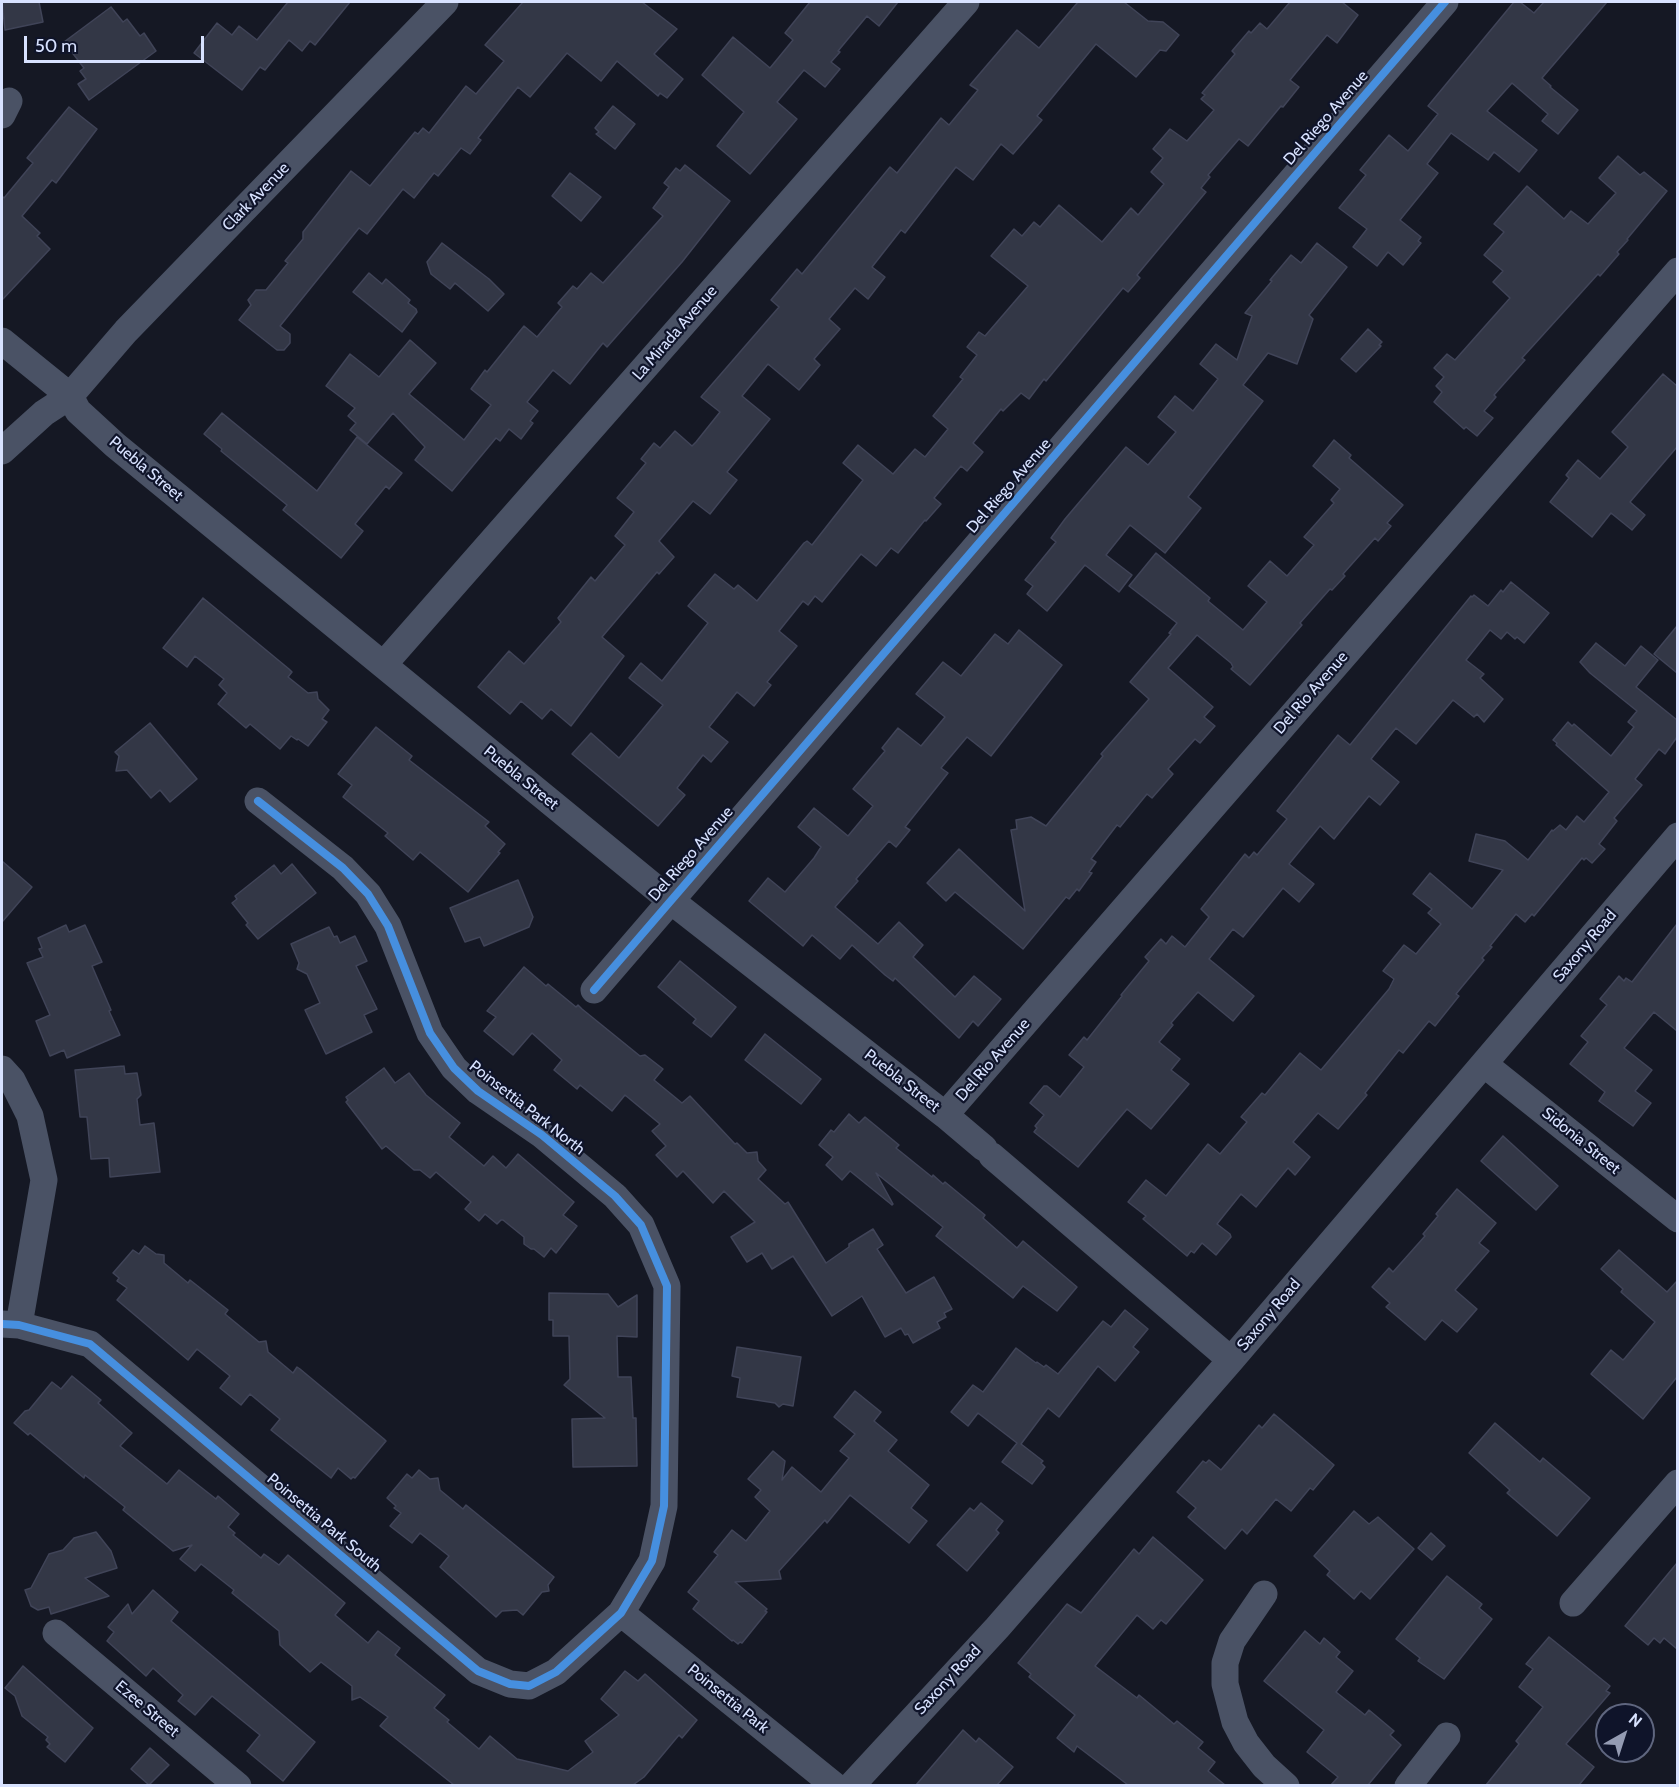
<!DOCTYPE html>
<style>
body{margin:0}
#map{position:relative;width:1679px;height:1787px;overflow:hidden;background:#151824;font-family:Cabin,sans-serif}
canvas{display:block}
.frame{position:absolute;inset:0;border:3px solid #d8e2ff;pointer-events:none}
.north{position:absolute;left:1595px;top:1703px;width:60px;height:60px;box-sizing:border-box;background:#0f142a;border:2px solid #5f667f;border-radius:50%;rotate:39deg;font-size:16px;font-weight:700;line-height:24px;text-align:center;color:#d8e2ff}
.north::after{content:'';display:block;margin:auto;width:21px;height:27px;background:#949bb2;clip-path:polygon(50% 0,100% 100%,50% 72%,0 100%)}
.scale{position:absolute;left:24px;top:36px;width:180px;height:27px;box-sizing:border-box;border:3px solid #d8e2ff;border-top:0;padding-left:8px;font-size:18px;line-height:21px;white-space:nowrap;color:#d8e2ff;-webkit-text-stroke:4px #0f142a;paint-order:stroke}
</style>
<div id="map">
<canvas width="1679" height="1787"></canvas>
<div class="frame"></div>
<div class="north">N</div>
<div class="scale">50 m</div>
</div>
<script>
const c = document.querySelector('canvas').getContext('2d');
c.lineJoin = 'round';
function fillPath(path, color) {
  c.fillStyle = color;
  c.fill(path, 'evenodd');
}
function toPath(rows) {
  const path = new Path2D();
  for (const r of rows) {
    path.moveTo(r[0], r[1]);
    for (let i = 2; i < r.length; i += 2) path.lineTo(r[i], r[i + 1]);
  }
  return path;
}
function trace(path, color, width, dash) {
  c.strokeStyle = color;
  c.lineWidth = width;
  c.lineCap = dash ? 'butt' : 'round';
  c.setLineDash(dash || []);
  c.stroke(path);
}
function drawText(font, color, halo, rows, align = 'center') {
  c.font = font + ' Cabin,sans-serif';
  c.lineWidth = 4.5;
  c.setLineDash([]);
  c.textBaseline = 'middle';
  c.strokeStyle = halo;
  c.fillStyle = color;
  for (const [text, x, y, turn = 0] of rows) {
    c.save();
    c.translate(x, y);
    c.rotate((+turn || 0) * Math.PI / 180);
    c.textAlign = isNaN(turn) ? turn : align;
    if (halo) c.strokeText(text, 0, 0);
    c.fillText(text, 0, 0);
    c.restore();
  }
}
const building = toPath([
 [2,2,39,2,43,22,5,30,2,2],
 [288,2,350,2,315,45,310,41,302,51,289,40,265,70,260,67,242,90,194,53,217,23,232,35,239,26,257,40,288,2],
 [523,2,642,2,677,29,654,54,683,79,667,98,660,93,658,96,617,61,601,81,567,53,530,97,518,87,478,138,481,140,470,154,461,148,438,176,434,173,414,198,403,189,367,234,359,228,280,326,290,334,290,343,284,350,277,350,239,320,251,305,248,300,256,290,266,290,288,263,285,261,303,239,303,232,351,171,370,186,415,132,418,134,423,128,429,133,466,86,476,94,504,61,485,45,523,2],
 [810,2,898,2,879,26,867,16,838,51,840,52,831,62,840,69,825,87,804,70,777,102,797,119,750,174,717,146,744,112,702,75,733,37,770,68,793,40,785,33,810,2],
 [1078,2,1124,2,1148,21,1163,22,1179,35,1166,51,1160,50,1136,77,1096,44,1037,116,1042,120,1013,154,1001,144,973,180,956,167,905,233,901,230,872,267,885,277,868,299,855,288,829,319,840,329,814,359,820,365,799,390,768,364,742,396,770,419,727,472,737,480,710,514,693,501,659,541,674,557,659,574,657,572,602,637,624,656,571,726,551,709,542,719,521,701,510,714,478,687,509,651,524,664,561,622,558,618,591,577,595,581,625,545,615,536,634,512,617,498,646,463,641,459,654,443,660,448,675,431,692,446,696,442,720,412,701,397,779,307,771,300,797,269,802,274,890,167,897,173,941,118,949,125,978,90,970,85,1017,30,1039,48,1078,2],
 [1290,2,1342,2,1358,15,1337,43,1327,35,1290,80,1299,87,1283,107,1281,106,1248,146,1239,139,1208,175,1210,177,1201,188,1206,192,1137,275,1140,278,1128,292,1123,288,1046,381,1044,379,1029,399,1021,393,1003,411,1001,409,973,443,983,452,967,471,961,466,934,498,941,504,926,521,925,520,898,553,891,548,876,566,861,554,822,602,815,596,808,605,803,601,779,631,797,646,767,682,771,685,754,706,737,692,709,727,728,742,711,762,703,755,677,788,685,795,658,826,572,754,591,733,619,758,663,705,629,678,641,663,662,681,708,623,688,606,715,574,734,589,738,585,757,601,804,543,807,541,812,545,863,480,843,463,858,445,893,474,915,449,925,457,948,429,933,416,963,379,960,377,977,355,967,347,979,332,985,336,1028,286,991,256,1014,229,1022,236,1034,222,1040,227,1059,205,1102,242,1131,208,1138,215,1164,184,1151,172,1163,158,1153,149,1170,129,1187,141,1214,110,1201,99,1205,95,1202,93,1235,54,1232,51,1249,31,1251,33,1260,23,1267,29,1290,2],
 [1514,2,1520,2,1534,13,1544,2,1607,2,1542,78,1551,86,1550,87,1578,110,1558,134,1542,121,1548,114,1512,83,1487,111,1537,150,1519,172,1494,152,1488,160,1451,133,1427,164,1438,173,1400,220,1421,237,1418,241,1421,243,1403,265,1388,252,1377,266,1353,247,1367,229,1339,208,1366,175,1360,170,1389,135,1408,151,1438,114,1428,106,1514,2],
 [111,7,123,22,127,19,140,36,144,33,156,51,89,100,78,84,86,79,80,71,84,68,64,42,111,7],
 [613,106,635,124,615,149,596,134,599,132,595,128,613,106],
 [69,107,97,129,56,183,52,180,22,216,40,233,37,236,50,249,2,300,2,196,4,198,33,163,27,158,69,107],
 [1618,156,1640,175,1644,172,1667,191,1627,239,1628,240,1617,252,1619,254,1600,276,1598,274,1522,358,1525,360,1494,395,1496,397,1484,411,1493,418,1477,436,1466,427,1464,429,1434,402,1442,392,1436,386,1444,377,1434,368,1447,354,1455,360,1510,298,1493,282,1503,271,1484,255,1504,232,1494,224,1527,186,1564,219,1571,211,1588,224,1616,193,1599,178,1618,156],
 [685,165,730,201,682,262,607,347,603,343,570,384,553,370,527,402,538,411,530,421,533,423,521,439,509,429,500,441,496,438,452,491,415,460,425,447,393,413,367,444,350,430,356,423,348,416,355,408,326,386,350,354,379,377,410,340,436,363,409,394,464,440,491,405,471,389,485,370,487,372,524,326,537,337,562,307,558,303,573,286,577,289,591,273,603,283,663,216,653,208,669,187,664,183,676,168,680,171,685,165],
 [570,173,601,197,581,221,552,196,570,173],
 [442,243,489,279,504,294,488,311,455,283,450,289,431,274,427,262,442,243],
 [1317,243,1347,267,1309,315,1313,319,1297,364,1268,353,1243,385,1263,401,1188,497,1201,508,1165,553,1130,525,1106,555,1132,575,1119,592,1085,565,1047,611,1027,594,1033,586,1025,580,1056,542,1051,538,1065,519,1126,447,1148,465,1176,432,1158,417,1175,396,1193,411,1218,379,1200,364,1216,344,1237,360,1252,316,1245,313,1272,281,1270,280,1291,255,1301,263,1317,243],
 [369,273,382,284,386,279,410,300,408,303,416,309,417,312,402,332,353,292,369,273],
 [1368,329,1382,342,1379,345,1381,346,1356,372,1341,359,1368,329],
 [1663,374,1677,386,1677,447,1630,502,1645,515,1632,530,1611,513,1592,537,1550,502,1569,478,1566,475,1578,460,1600,479,1628,447,1612,432,1663,374],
 [222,413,317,491,357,437,402,473,389,489,386,486,355,524,363,531,341,558,283,510,287,505,221,451,222,449,204,434,222,413],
 [1334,440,1351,455,1349,458,1403,505,1387,523,1391,526,1378,541,1375,538,1343,574,1345,576,1332,590,1330,589,1300,623,1302,625,1250,685,1231,669,1233,667,1231,663,1197,635,1168,668,1213,707,1204,717,1215,726,1200,743,1195,739,1168,769,1173,774,1152,798,1147,794,1120,827,1117,825,1091,859,1096,862,1089,872,1092,873,1079,891,1077,889,1069,899,1066,897,1023,949,955,892,946,901,927,883,959,849,1025,911,1011,830,1017,829,1016,820,1031,817,1046,826,1103,756,1101,754,1149,699,1130,682,1171,634,1169,633,1177,623,1129,586,1156,553,1210,598,1208,601,1243,630,1267,602,1248,586,1270,561,1287,576,1314,545,1304,537,1334,503,1331,500,1340,489,1313,466,1334,440],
 [1511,582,1549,613,1524,643,1517,637,1515,639,1507,632,1501,639,1490,630,1466,660,1484,674,1480,678,1503,699,1484,722,1477,714,1474,717,1453,700,1416,744,1396,728,1371,759,1399,782,1380,805,1369,796,1334,839,1320,826,1289,864,1314,884,1299,902,1283,888,1243,937,1233,929,1209,959,1254,996,1233,1021,1198,992,1171,1023,1173,1025,1159,1042,1180,1059,1171,1070,1189,1084,1151,1129,1127,1109,1078,1167,1034,1132,1037,1128,1035,1126,1044,1115,1030,1103,1044,1086,1047,1086,1060,1097,1084,1067,1069,1055,1084,1037,1087,1040,1122,996,1121,995,1149,961,1145,957,1161,939,1166,944,1172,936,1185,947,1209,917,1201,909,1245,854,1249,858,1254,852,1257,855,1287,819,1277,811,1338,735,1350,745,1471,596,1472,597,1474,595,1488,606,1501,590,1503,592,1511,582],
 [203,598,289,669,292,672,288,677,308,693,317,692,318,699,329,710,322,719,327,722,308,746,298,739,297,740,291,736,280,749,250,724,246,728,218,704,227,693,219,685,224,679,195,656,187,667,163,648,203,598],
 [1677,626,1677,673,1654,654,1677,626],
 [1019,630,1062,665,991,756,967,737,941,768,948,773,905,827,910,830,896,847,889,841,856,879,858,881,835,907,878,944,899,922,923,945,913,957,955,997,974,976,1001,999,978,1026,973,1021,959,1038,895,978,893,981,885,975,852,945,840,959,812,935,803,946,749,901,768,878,785,892,814,858,821,847,798,827,814,808,848,836,873,806,853,789,885,751,882,748,898,728,921,746,945,717,916,694,943,662,961,676,995,634,1008,644,1019,630],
 [1596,643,1625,666,1641,646,1658,660,1636,687,1677,720,1677,737,1665,754,1659,749,1635,779,1642,785,1614,818,1617,821,1599,844,1605,849,1592,863,1586,858,1584,860,1582,858,1534,916,1532,914,1525,922,1516,914,1490,946,1492,947,1482,958,1484,960,1456,994,1459,996,1435,1026,1429,1021,1403,1053,1399,1050,1365,1093,1367,1095,1338,1129,1318,1113,1293,1142,1310,1157,1295,1175,1288,1168,1256,1207,1241,1194,1217,1224,1230,1234,1231,1237,1216,1255,1202,1243,1194,1253,1191,1251,1187,1256,1143,1219,1146,1216,1128,1202,1146,1180,1166,1196,1208,1144,1220,1154,1247,1122,1241,1117,1262,1093,1265,1095,1300,1053,1321,1070,1389,989,1394,979,1383,971,1404,945,1416,954,1441,924,1428,913,1432,909,1413,894,1430,873,1472,909,1503,870,1469,861,1476,834,1505,841,1528,860,1552,830,1553,831,1560,825,1566,830,1577,816,1584,822,1609,792,1556,745,1557,743,1553,740,1568,722,1572,726,1574,724,1611,756,1634,727,1628,722,1637,711,1590,673,1580,662,1596,643],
 [150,723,197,779,170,802,160,790,151,798,127,770,116,771,119,756,115,752,150,723],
 [376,727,412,756,409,760,489,822,485,826,505,844,498,852,500,853,468,892,420,852,413,860,385,836,388,833,343,797,352,785,338,774,376,727],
 [2,861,32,887,2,922,2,861],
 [292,864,316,893,258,939,246,925,248,923,232,903,237,899,235,896,274,865,281,874,292,864],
 [518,880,533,917,529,927,484,946,480,937,465,942,450,908,518,880],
 [1677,924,1677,1031,1654,1012,1624,1048,1652,1070,1635,1091,1651,1103,1633,1126,1599,1101,1605,1092,1570,1064,1588,1042,1581,1036,1607,1005,1600,999,1619,976,1624,981,1626,978,1632,982,1677,924],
 [66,925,69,932,85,925,102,962,92,966,111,1010,109,1011,120,1035,67,1058,64,1050,50,1056,36,1021,50,1015,27,963,43,957,39,949,42,948,38,938,66,925],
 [329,927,334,937,337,936,340,943,355,936,367,961,356,966,377,1009,364,1015,372,1032,326,1054,305,1010,320,1003,307,974,297,969,299,963,291,944,329,927],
 [680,961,736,1007,711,1037,693,1023,696,1019,658,987,680,961],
 [524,967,546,986,548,984,576,1007,578,1005,582,1009,640,1056,645,1055,663,1069,654,1080,682,1103,690,1096,735,1144,737,1143,747,1153,757,1152,758,1161,766,1170,758,1179,785,1204,788,1202,826,1263,849,1247,849,1244,873,1229,883,1245,877,1249,906,1293,934,1277,952,1309,944,1313,946,1317,937,1322,940,1328,913,1343,908,1334,905,1335,901,1328,885,1337,862,1296,832,1316,793,1256,772,1269,762,1253,747,1262,731,1237,755,1222,724,1191,713,1203,683,1171,677,1177,656,1155,666,1146,652,1131,660,1124,625,1095,612,1111,580,1085,577,1089,554,1070,562,1060,532,1033,513,1055,484,1031,496,1017,487,1011,524,967],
 [765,1034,821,1079,801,1104,745,1060,765,1034],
 [124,1066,125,1074,137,1073,141,1095,137,1099,140,1125,154,1123,160,1172,110,1177,109,1158,91,1159,87,1117,80,1117,75,1070,124,1066],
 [384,1068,395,1083,409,1073,426,1095,460,1123,449,1137,484,1166,493,1156,506,1168,518,1154,574,1202,563,1215,577,1226,556,1253,551,1248,544,1257,534,1249,531,1249,524,1244,524,1237,503,1220,501,1220,497,1224,485,1214,479,1221,465,1209,471,1202,436,1172,430,1178,420,1170,414,1170,386,1146,382,1149,346,1102,348,1100,346,1097,384,1068],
 [849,1114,859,1123,865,1117,899,1145,896,1148,932,1177,933,1175,943,1184,945,1182,985,1215,983,1218,1017,1248,1023,1241,1077,1287,1057,1311,1023,1286,1013,1298,936,1236,943,1227,876,1173,893,1204,892,1205,850,1171,842,1180,826,1165,833,1157,819,1145,831,1130,834,1132,849,1114],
 [1503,1136,1558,1186,1536,1210,1481,1161,1503,1136],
 [1457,1189,1496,1223,1479,1243,1489,1251,1455,1290,1477,1309,1457,1332,1442,1320,1425,1340,1386,1307,1390,1303,1372,1287,1389,1268,1393,1272,1425,1236,1423,1234,1438,1216,1436,1214,1457,1189],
 [145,1246,156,1254,164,1255,164,1263,188,1283,190,1280,228,1310,225,1314,259,1342,266,1341,268,1352,293,1373,297,1367,300,1369,384,1439,386,1441,355,1478,353,1477,351,1479,338,1468,331,1478,271,1430,280,1419,250,1394,241,1405,220,1388,230,1376,197,1349,188,1360,117,1300,127,1288,117,1281,119,1278,113,1273,133,1250,139,1254,145,1246],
 [1619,1250,1667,1292,1677,1281,1677,1377,1643,1419,1591,1374,1611,1350,1623,1360,1625,1358,1655,1322,1621,1292,1623,1289,1601,1269,1619,1250],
 [549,1293,608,1294,618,1307,637,1295,637,1337,617,1336,618,1377,631,1377,633,1418,636,1418,637,1466,573,1467,572,1419,605,1418,564,1385,570,1379,569,1336,553,1336,553,1320,549,1320,549,1293],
 [1125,1310,1148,1329,1133,1347,1139,1352,1115,1381,1098,1366,1059,1417,1048,1408,1021,1444,1043,1461,1041,1463,1045,1467,1032,1484,1002,1462,1017,1443,978,1413,968,1426,951,1412,973,1385,983,1392,1016,1348,1036,1363,1037,1362,1044,1367,1046,1365,1058,1374,1103,1321,1111,1327,1125,1310],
 [737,1347,801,1357,793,1406,783,1404,779,1407,775,1403,737,1397,740,1378,732,1376,737,1347],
 [72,1376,101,1400,98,1403,132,1433,120,1446,167,1484,179,1470,216,1499,218,1496,239,1514,228,1527,235,1533,233,1535,261,1558,264,1554,279,1565,288,1555,345,1603,335,1615,368,1643,378,1631,400,1648,395,1655,445,1695,434,1708,449,1720,447,1722,479,1749,490,1736,517,1759,568,1771,593,1752,585,1741,619,1715,601,1699,625,1671,638,1681,645,1674,697,1720,682,1738,679,1735,644,1777,633,1785,454,1785,380,1726,388,1717,360,1697,352,1700,352,1686,321,1662,310,1672,280,1645,279,1631,232,1593,234,1590,205,1567,201,1564,195,1571,180,1559,192,1545,173,1551,123,1510,125,1507,85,1475,84,1478,30,1433,28,1435,14,1423,25,1411,29,1410,52,1382,61,1389,72,1376],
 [855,1391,881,1412,874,1421,897,1440,888,1451,929,1485,911,1508,927,1521,909,1543,850,1495,827,1523,825,1520,779,1571,781,1579,735,1582,767,1609,765,1611,767,1612,742,1643,740,1642,738,1644,733,1640,732,1641,693,1609,699,1601,688,1592,718,1555,714,1552,732,1530,746,1541,770,1511,755,1497,761,1490,748,1479,773,1451,785,1461,782,1480,792,1467,821,1492,849,1458,840,1451,855,1434,834,1417,855,1391],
 [1274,1414,1334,1465,1313,1490,1310,1488,1291,1511,1276,1499,1247,1534,1242,1529,1225,1549,1188,1517,1196,1508,1177,1492,1203,1461,1206,1463,1209,1460,1221,1470,1259,1425,1262,1428,1274,1414],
 [1495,1423,1540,1462,1543,1458,1590,1498,1557,1536,1507,1493,1510,1490,1469,1453,1495,1423],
 [419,1470,430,1479,438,1478,440,1490,463,1509,466,1505,554,1577,548,1585,549,1591,542,1592,523,1615,517,1610,502,1611,496,1617,440,1567,449,1556,420,1533,412,1543,390,1526,401,1513,394,1508,396,1506,387,1498,407,1474,412,1478,419,1470],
 [981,1503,1003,1521,996,1530,999,1533,967,1571,937,1545,970,1508,974,1511,981,1503],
 [1354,1511,1369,1524,1378,1517,1414,1549,1370,1599,1361,1591,1354,1599,1327,1575,1330,1571,1314,1556,1354,1511],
 [96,1532,111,1551,117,1568,85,1578,109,1596,51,1614,49,1607,38,1610,31,1606,25,1590,31,1588,49,1554,63,1550,74,1538,96,1532],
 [1431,1533,1445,1546,1432,1560,1418,1548,1431,1533],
 [1153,1537,1203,1580,1166,1624,1161,1620,1153,1629,1137,1615,1095,1666,1137,1698,1139,1695,1174,1724,1177,1721,1203,1742,1198,1748,1215,1762,1208,1771,1225,1785,1128,1785,1077,1746,1074,1752,1057,1738,1075,1715,1029,1677,1031,1674,1018,1663,1067,1604,1081,1613,1134,1549,1139,1554,1153,1537],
 [1677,1563,1677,1649,1664,1638,1660,1643,1654,1638,1648,1645,1625,1626,1677,1563],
 [1447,1576,1482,1604,1479,1608,1492,1619,1444,1679,1418,1661,1420,1658,1396,1639,1447,1576],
 [153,1590,178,1612,171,1621,315,1742,283,1781,247,1751,260,1735,212,1696,195,1715,178,1701,183,1695,153,1668,146,1676,107,1641,114,1632,108,1627,128,1604,132,1614,153,1590],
 [1305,1631,1320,1644,1324,1638,1340,1652,1336,1657,1353,1671,1336,1692,1365,1715,1369,1710,1394,1731,1390,1735,1401,1745,1368,1785,1331,1785,1338,1777,1307,1752,1324,1730,1264,1681,1305,1631],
 [1549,1637,1610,1686,1606,1691,1610,1693,1566,1744,1594,1767,1579,1785,1486,1785,1519,1744,1516,1741,1543,1707,1519,1687,1533,1669,1526,1664,1549,1637],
 [23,1666,93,1728,65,1762,47,1747,50,1744,46,1740,48,1737,22,1716,15,1696,5,1688,23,1666],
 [963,1730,976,1742,979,1738,1013,1767,997,1785,916,1785,963,1730],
 [150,1748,169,1765,149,1785,131,1769,150,1748]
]);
const minor = toPath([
 [2,115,9,101],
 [2,341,70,396,78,411,115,445,670,900,945,1115,984,1148],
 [2,451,44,413,70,396,126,331,445,2],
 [384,664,966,2],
 [594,990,1445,2],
 [1484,1064,1678,1219],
 [2,1069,12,1080,30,1116,44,1180,19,1325],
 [945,1115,1678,271],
 [992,1156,1231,1360],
 [2,1324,19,1325,90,1344,478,1671,510,1684,529,1686,556,1672,621,1613,652,1561,664,1506,667,1286,641,1225,615,1196,542,1135,478,1091,454,1068,430,1033,388,926,368,894,343,868,258,801],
 [1264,1594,1232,1641,1225,1663,1225,1684,1235,1722,1246,1743,1264,1766,1286,1786],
 [1573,1603,1678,1483],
 [621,1613,835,1786],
 [56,1633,238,1786],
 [851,1786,997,1628,1231,1360,1678,836],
 [1408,1786,1447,1736]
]);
const cycleway = toPath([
 [594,990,1445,2],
 [2,1324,19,1325,90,1344,478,1671,510,1684,529,1686,556,1672,621,1613,652,1561,664,1506,667,1286,641,1225,615,1196,542,1135,478,1091,454,1068,430,1033,388,926,368,894,343,868,258,801]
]);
const streetNames = [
 ["Del Riego Avenue",1326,118,-49],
 ["Clark Avenue",256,197,-46],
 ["La Mirada Avenue",675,333,-49],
 ["Puebla Street",146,469,40],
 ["Del Riego Avenue",1009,486,-49],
 ["Del Rio Avenue",1311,693,-49],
 ["Puebla Street",521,778,39],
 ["Del Riego Avenue",691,854,-49],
 ["Saxony Road",1585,946,-50],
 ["Del Rio Avenue",993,1060,-49],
 ["Puebla Street",902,1081,38],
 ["Poinsettia Park North",527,1108,38],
 ["Sidonia Street",1581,1141,39],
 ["Saxony Road",1269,1315,-50],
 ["Poinsettia Park South",324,1523,40],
 ["Saxony Road",948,1680,-47],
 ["Poinsettia Park",728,1699,39],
 ["Ezee Street",147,1709,40]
];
fillPath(building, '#333746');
trace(building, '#404458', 1.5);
trace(minor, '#4a5265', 27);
trace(cycleway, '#468fdf', 8);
drawText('16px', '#d8e2ff', '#0f142a', streetNames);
</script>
